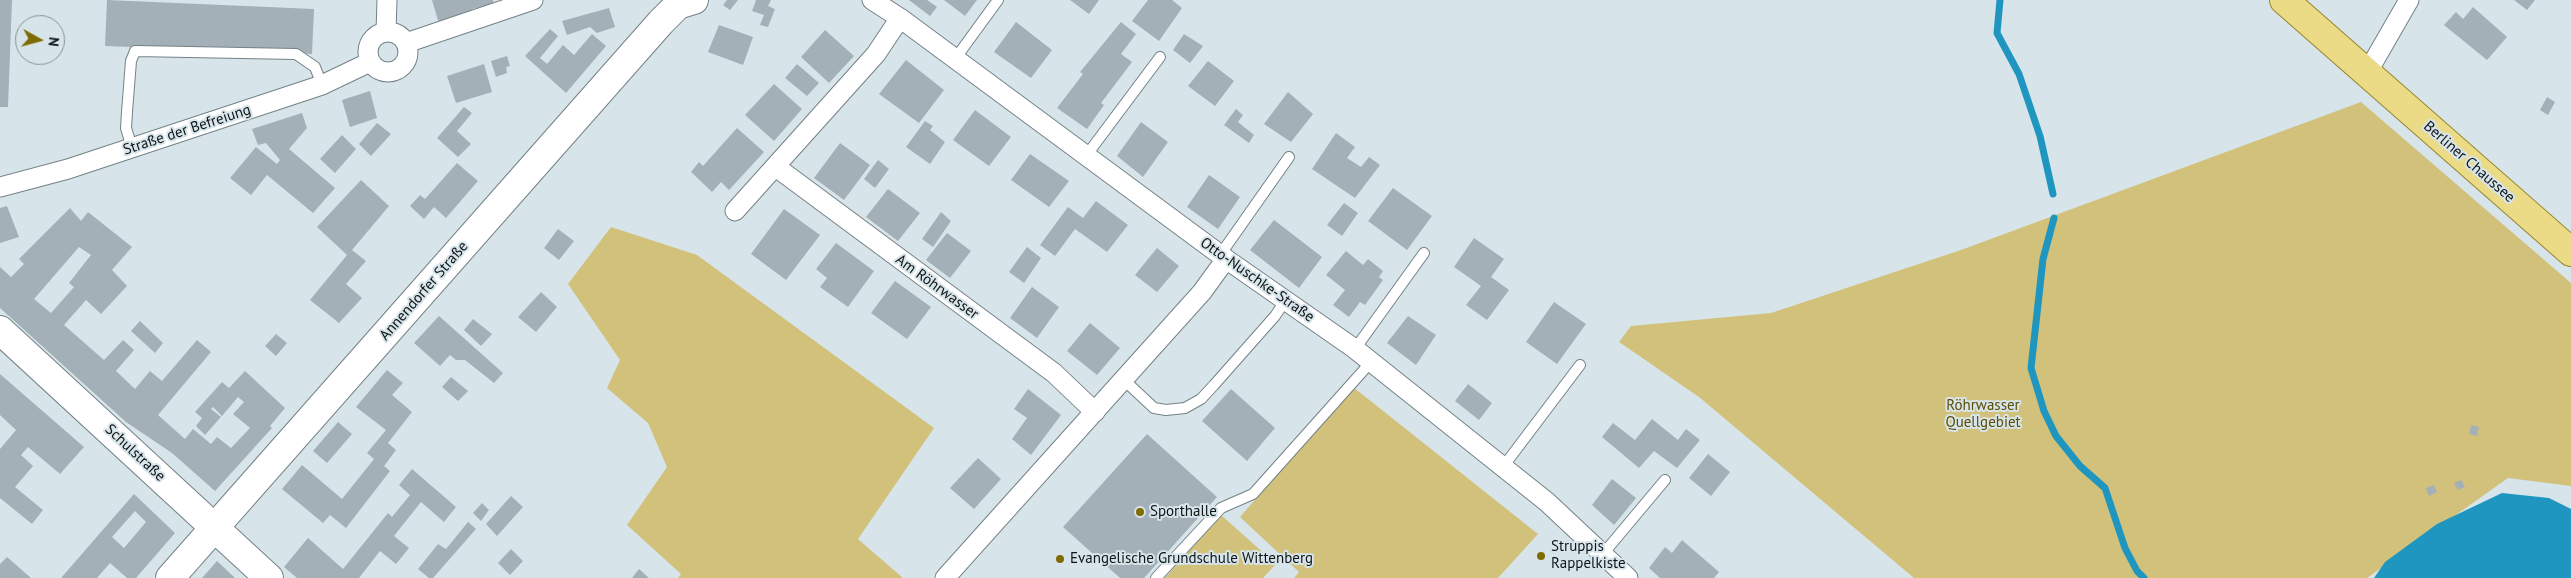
<!DOCTYPE html>
<meta charset="utf-8">
<style>
body{margin:0}
#map{position:relative;width:2571px;height:578px;overflow:hidden;background:#d7e5eb;font-family:"PT Sans",sans-serif}
canvas{display:block}
.north{position:absolute;left:15px;top:15px;width:50px;height:50px;box-sizing:border-box;background:#d7e5eb;border:1px solid #879195;border-radius:50%;rotate:97deg;font-size:14px;font-weight:700;line-height:20px;text-align:center;color:#0e1315}
.north::after{content:'';display:block;margin:auto;width:18px;height:22px;background:#7e6b03;clip-path:polygon(50% 0,100% 100%,50% 72%,0 100%)}
</style>
<div id="map">
<canvas width="2571" height="578"></canvas>
<div class="north">N</div>
</div>
<script>
const c = document.querySelector('canvas').getContext('2d');
c.lineJoin = 'round';
function fillPath(path, color) {
  c.fillStyle = color;
  c.fill(path, 'evenodd');
}
function toPath(rows) {
  const path = new Path2D();
  for (const r of rows) {
    if (r.length === 3) {
      path.moveTo(r[0] + r[2], r[1]);
      path.arc(r[0], r[1], r[2], 0, 2 * Math.PI);
      continue;
    }
    path.moveTo(r[0], r[1]);
    for (let i = 2; i < r.length; i += 2) path.lineTo(r[i], r[i + 1]);
  }
  return path;
}
function trace(path, color, width, dash) {
  c.strokeStyle = color;
  c.lineWidth = width;
  c.lineCap = dash ? 'butt' : 'round';
  c.setLineDash(dash || []);
  c.stroke(path);
}
function drawText(font, color, halo, rows, align = 'center') {
  c.font = font + ' "PT Sans",sans-serif';
  c.lineWidth = 4;
  c.setLineDash([]);
  c.textBaseline = 'middle';
  c.strokeStyle = halo;
  c.fillStyle = color;
  for (const [text, x, y, turn = 0] of rows) {
    c.save();
    c.translate(x, y);
    c.rotate((+turn || 0) * Math.PI / 180);
    c.textAlign = isNaN(turn) ? turn : align;
    if (halo) c.strokeText(text, 0, 0);
    c.fillText(text, 0, 0);
    c.restore();
  }
}
const green = toPath([
 [2361,102,2571,283,2571,486,2508,478,2367,578,1914,578,1699,397,1619,342,1631,326,1771,313,1961,250],
 [611,227,697,255,934,428,858,539,903,578,678,578,681,574,627,525,667,467,648,423,607,388,620,360,568,284],
 [1353,387,1538,534,1498,578,1294,578,1299,572,1240,517],
 [1221,515,1276,564,1263,578,1165,578]
]);
const water = toPath([
 [2502,493,2549,498,2571,509,2571,578,2374,578,2385,562,2437,524]
]);
const stream = toPath([
 [2000,0,1997,33,2019,74,2040,136,2053,194],
 [2054,218,2043,259,2031,368,2044,411,2056,436,2080,466,2105,488,2125,548,2137,571,2144,578]
]);
const building = toPath([
 [0,0,12,0,8,107,0,107],
 [107,0,314,9,312,54,105,46],
 [432,0,493,0,494,4,472,9,473,16,440,27],
 [727,0,738,0,730,10,723,5],
 [756,0,771,0,768,6,775,9,768,27,760,25,764,15,752,11],
 [909,0,927,0,937,7,930,16],
 [944,0,977,0,965,16],
 [1070,0,1099,0,1089,14],
 [1148,0,1172,0,1182,8,1159,41,1132,21],
 [2514,0,2535,0,2527,10],
 [2473,7,2507,37,2487,60,2444,25,2456,12,2463,19],
 [609,8,615,27,597,33,590,27,567,35,562,21],
 [1016,22,1052,50,1031,78,994,52],
 [1121,22,1136,34,1121,54,1132,62,1101,103,1104,105,1087,129,1057,108,1083,74,1080,72],
 [719,25,753,37,743,65,708,52],
 [550,29,558,36,540,58,547,64,563,45,574,55,592,34,606,46,566,93,525,56],
 [825,30,854,56,829,83,801,57],
 [1184,34,1203,46,1190,63,1173,50],
 [507,56,510,66,506,67,507,73,496,77,491,61],
 [906,60,944,90,919,123,879,94],
 [1208,61,1234,81,1215,106,1188,86],
 [484,64,492,92,456,103,447,76],
 [797,64,819,83,807,96,785,78],
 [774,84,802,109,774,141,745,115],
 [370,91,377,118,350,127,342,100],
 [1288,92,1313,114,1291,142,1264,124],
 [2547,97,2555,102,2548,115,2540,110],
 [464,107,472,113,457,131,471,144,458,157,437,138],
 [1236,109,1243,115,1238,122,1254,135,1249,143,1224,125],
 [975,110,1011,137,989,166,953,140],
 [302,113,307,128,289,149,335,188,313,213,267,175,251,195,230,178,256,147,277,164,280,160,266,143,258,145,252,129],
 [925,121,933,126,930,130,945,142,930,164,906,147],
 [1141,122,1168,142,1143,177,1117,156],
 [377,123,391,134,371,156,359,144],
 [737,128,764,152,729,190,721,182,712,192,691,172,699,162,703,166],
 [1336,133,1355,147,1347,158,1361,167,1369,157,1380,165,1355,198,1312,169],
 [342,135,356,149,335,173,320,159],
 [840,143,870,165,844,200,814,178],
 [1030,154,1069,181,1049,207,1011,180],
 [878,160,889,169,875,188,864,179],
 [457,163,478,181,446,218,434,207,424,219,410,206,420,195,425,199],
 [1209,175,1240,197,1218,229,1187,207],
 [361,180,389,206,352,250,366,261,346,284,362,298,339,323,310,300,347,255,317,227],
 [1393,188,1432,216,1407,250,1368,221],
 [888,189,920,213,898,241,866,217],
 [1096,201,1128,225,1107,252,1075,229,1055,256,1040,245,1068,207,1083,218],
 [1344,203,1358,213,1342,236,1327,225],
 [7,206,19,237,0,243,0,208],
 [70,208,81,221,88,212,132,247,112,270,127,286,101,314,86,300,64,325,104,360,123,340,134,350,116,371,135,389,150,371,162,381,197,340,211,352,158,415,185,439,193,429,211,444,217,437,231,448,250,428,233,414,244,402,238,397,222,416,213,407,211,409,221,417,205,435,196,426,202,418,195,412,222,382,229,388,245,371,285,408,270,426,272,428,215,491,172,453,126,422,0,308,0,267,11,277,24,264,19,259],
 [79,247,91,255,69,283,74,287,51,313,34,299],
 [784,209,820,235,786,280,751,254],
 [941,212,951,221,933,247,922,239],
 [1274,220,1322,257,1299,288,1250,250],
 [558,229,574,241,559,260,544,248],
 [947,233,971,251,950,278,926,260],
 [1474,238,1504,259,1491,277,1509,290,1487,320,1466,305,1481,286,1454,267],
 [836,243,874,271,848,307,820,287,827,278,816,269],
 [1027,247,1041,258,1024,283,1009,272],
 [1157,248,1179,266,1157,292,1135,275],
 [1346,251,1363,265,1368,259,1383,271,1379,277,1383,280,1365,305,1360,302,1349,317,1333,305,1345,290,1326,275],
 [895,281,931,307,907,339,871,313],
 [1032,287,1059,307,1037,338,1010,318],
 [541,292,557,307,536,332,518,317],
 [1554,302,1586,324,1557,364,1526,342],
 [439,316,503,373,494,383,465,360,456,360,450,355,440,366,414,343],
 [1408,316,1436,335,1416,365,1387,343],
 [473,319,492,334,481,346,464,330],
 [140,321,163,343,155,353,131,331],
 [1090,323,1120,348,1097,375,1067,351],
 [276,334,287,343,276,356,265,346],
 [387,370,403,383,392,395,412,412,388,443,396,450,384,466,390,471,346,528,330,515,323,523,282,489,302,465,342,499,374,459,367,453,386,430,356,407],
 [0,374,84,447,60,474,28,447,21,455,33,466,15,487,43,510,32,524,0,498,0,449,16,430,0,415],
 [451,377,468,391,458,401,442,387],
 [1468,384,1492,403,1479,420,1455,401],
 [1028,389,1061,415,1031,455,1012,439,1027,418,1014,409],
 [1231,389,1275,428,1247,461,1202,421],
 [1652,419,1678,440,1686,429,1700,440,1677,468,1654,451,1639,468,1602,437,1613,423,1635,440],
 [338,422,352,434,327,463,313,451],
 [2471,425,2479,427,2477,436,2469,434],
 [1147,434,1217,497,1144,578,1120,578,1063,527],
 [1708,454,1730,472,1711,496,1689,478],
 [978,458,1001,479,974,509,950,488],
 [412,469,456,507,444,522,421,502,394,536,409,548,396,564,380,551,359,578,297,578,284,567,308,538,343,569,388,513,392,517,410,495,399,485],
 [1612,479,1636,498,1614,525,1592,505],
 [2461,480,2465,487,2458,490,2454,483],
 [2434,485,2437,492,2429,496,2426,488],
 [134,494,175,533,136,578,127,578,110,563,97,578,61,578],
 [135,511,146,522,124,548,112,537],
 [511,496,523,507,497,536,486,524],
 [482,503,489,510,481,521,473,513],
 [468,522,476,529,433,578,429,578,418,569,438,544,446,549],
 [1682,540,1719,572,1714,578,1660,578,1649,568,1665,547,1672,553],
 [511,549,523,561,510,575,498,563],
 [7,557,31,578,0,578,0,564],
 [217,561,235,578,202,578],
 [639,569,649,578,632,578]
]);
const lane = toPath([
 [955,59,998,0],
 [132,148,126,128,127,112,131,61,135,51,296,54,315,67,322,85],
 [1086,156,1160,57],
 [1220,255,1289,157],
 [1355,349,1424,253],
 [1124,380,1154,408,1166,410,1185,408,1201,399,1214,385,1275,316,1285,301],
 [1503,467,1580,365],
 [1603,554,1665,480],
 [1156,578,1221,508,1253,494,1371,362]
]);
const street = toPath([
 [872,0,900,18,1226,259,1355,349,1547,502,1628,578],
 [388,52,20],
 [386,32,387,0],
 [406,43,533,0],
 [2367,73,2409,0],
 [776,167,1054,373,1095,412],
 [0,187,68,169,322,85,370,62],
 [735,211,876,54,900,18],
 [945,578,1202,292,1226,259]
]);
const secondary = toPath([
 [0,330,269,578],
 [170,578,661,22,678,5,694,0]
]);
const primary = toPath([
 [2284,0,2571,252]
]);
const markers = [
 [1140,512,5,"#7e6b03"],
 [1541,556,5,"#7e6b03"],
 [1060,559,5,"#7e6b03"]
];
const streetNames = [
 ["Straße der Befreiung",187,130,-18],
 ["Berliner Chaussee",2469,162,41],
 ["Otto-Nuschke-Straße",1257,280,35],
 ["Am Röhrwasser",937,287,36],
 ["Annendorfer Straße",424,291,-49],
 ["Schulstraße",135,453,43]
];
const parkNames = [
 ["Röhrwasser",1983,406],
 ["Quellgebiet",1983,423]
];
const poiNames = [
 ["Sporthalle",1150,512],
 ["Struppis",1551,547],
 ["Rappelkiste",1551,564],
 ["Evangelische Grundschule Wittenberg",1070,559]
];
fillPath(green, '#d1c17b');
fillPath(water, '#1f96bf');
trace(stream, '#1f96bf', 7);
fillPath(building, '#a3b0b7');
trace(lane, '#748187', 12);
trace(street, '#748187', 21);
trace(secondary, '#748187', 30);
trace(primary, '#96852a', 30);
trace(lane, '#fff', 10);
trace(street, '#fff', 19);
trace(secondary, '#fff', 28);
trace(primary, '#ecdb86', 28);
for (const [x, y, r, color] of markers) {
  const dot = new Path2D();
  dot.arc(x, y, r, 0, 2 * Math.PI);
  c.fillStyle = color;
  c.fill(dot);
  trace(dot, '#d7e5eb', 2);
}
drawText('15px', '#0e1315', '#d7e5eb', streetNames);
drawText('15px', '#5a4b00', '#d7e5eb', parkNames);
drawText('15px', '#0e1315', '#d7e5eb', poiNames, 'left');
</script>
